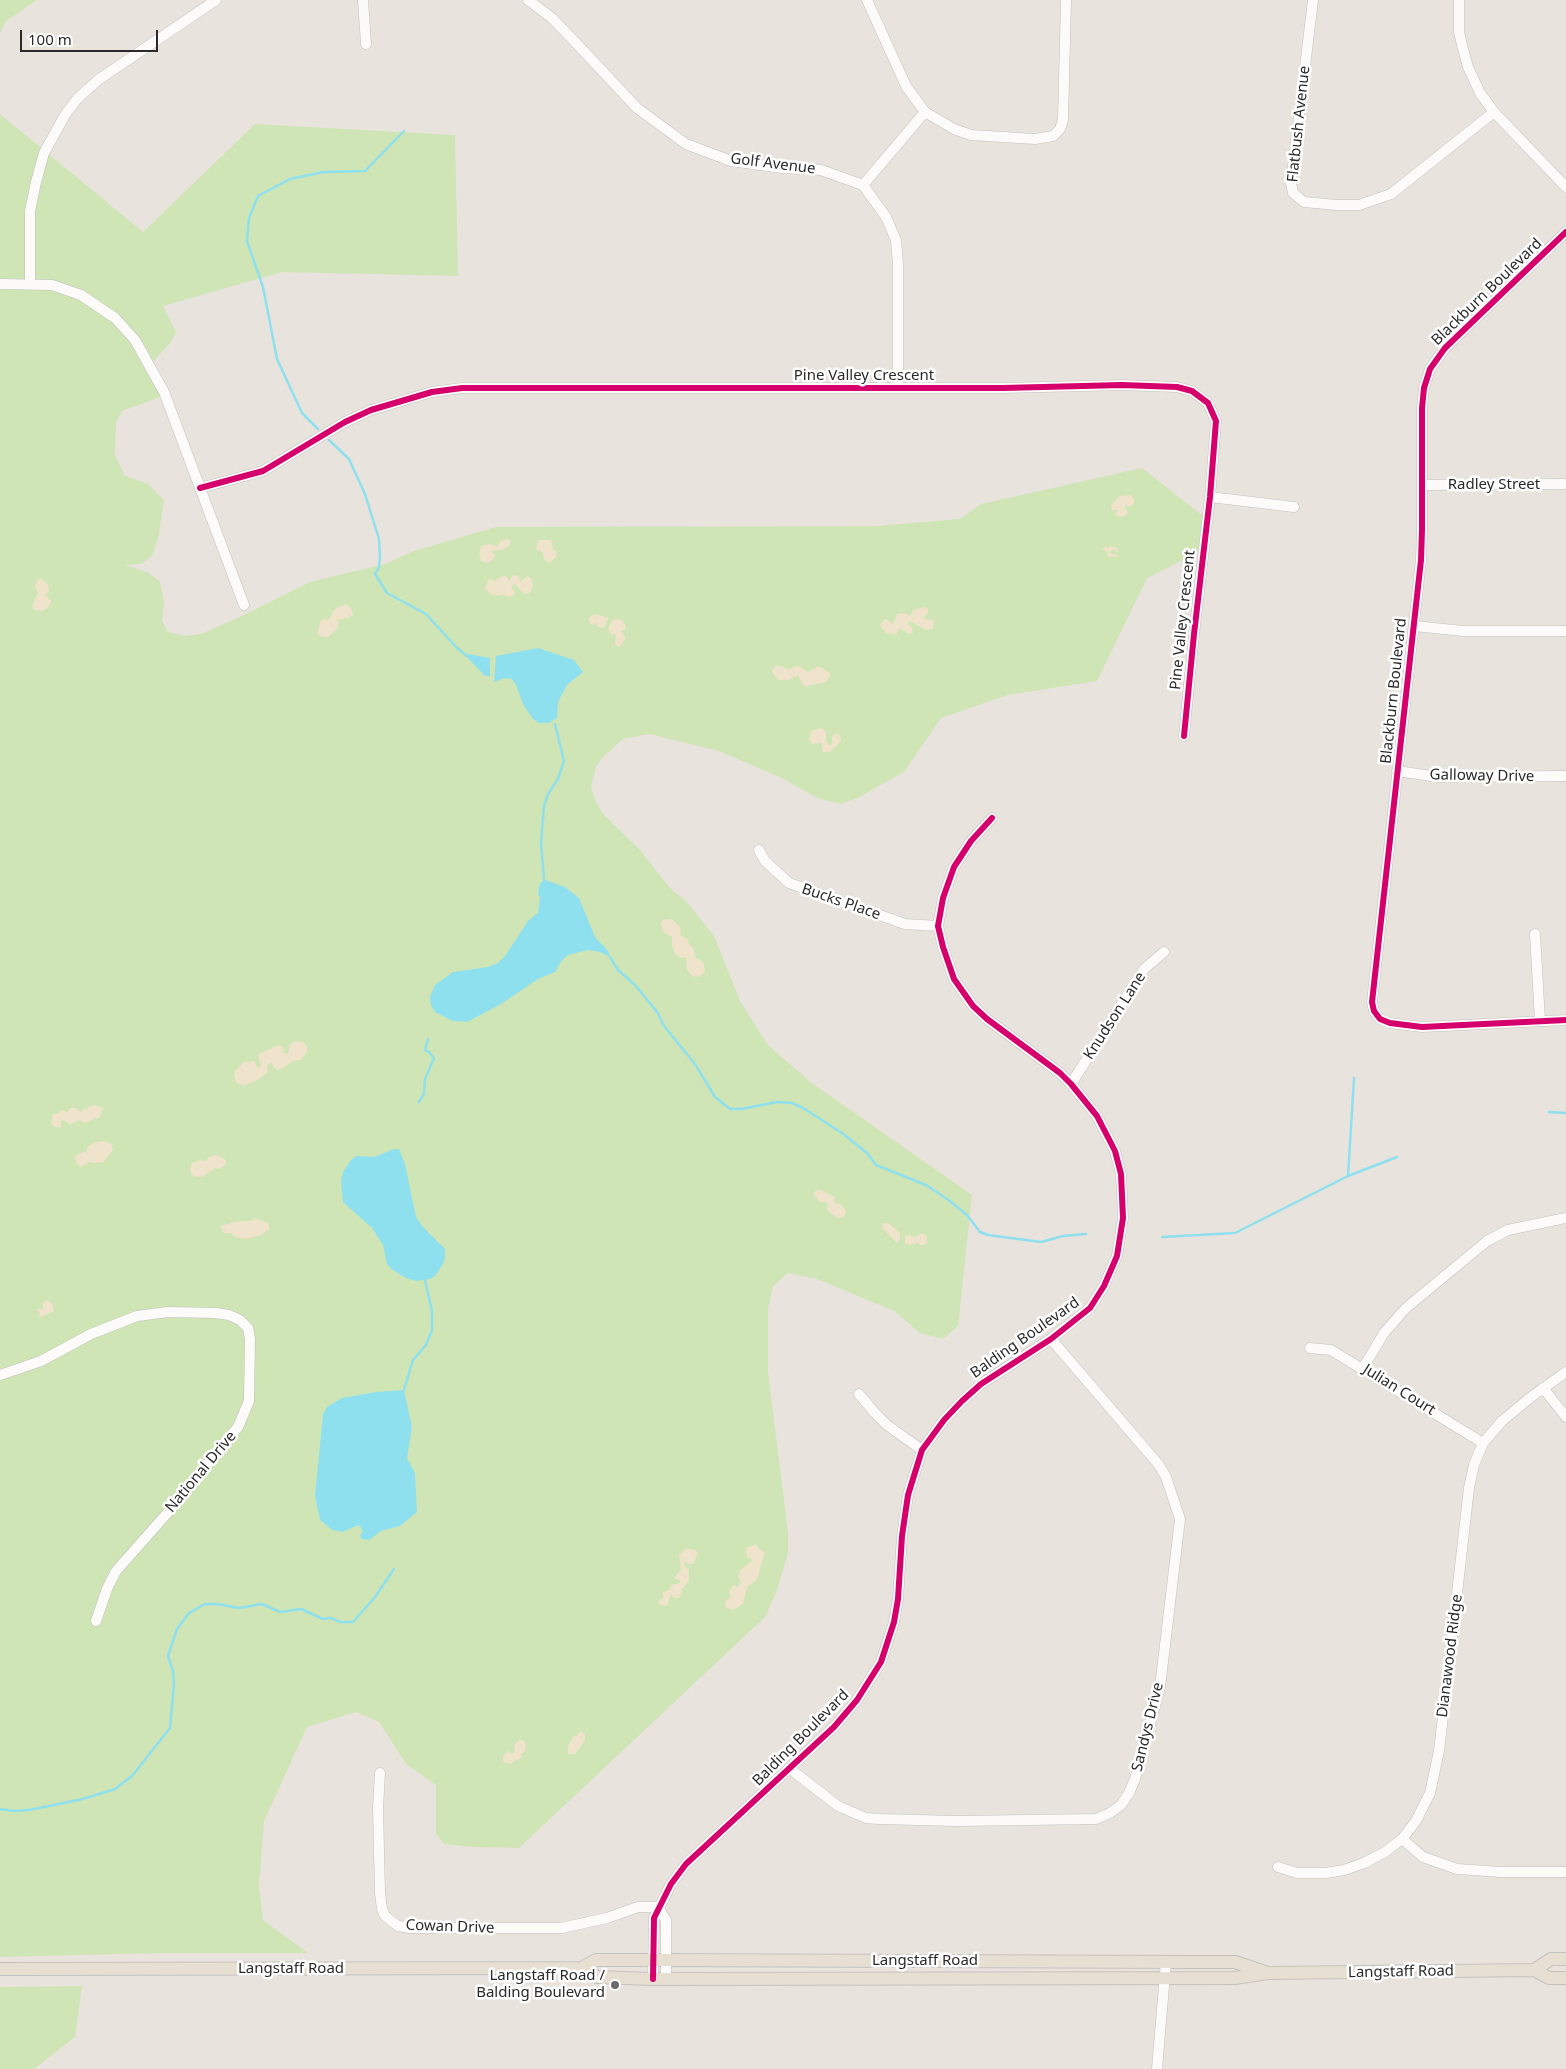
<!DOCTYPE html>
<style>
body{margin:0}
#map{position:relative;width:1566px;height:2069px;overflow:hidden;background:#e9e3de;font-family:"Noto Sans",sans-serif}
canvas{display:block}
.scale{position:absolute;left:20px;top:30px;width:138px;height:22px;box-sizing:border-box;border:2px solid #2a2a2a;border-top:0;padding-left:6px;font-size:15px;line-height:18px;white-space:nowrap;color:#2a2a2a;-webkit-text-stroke:4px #fff;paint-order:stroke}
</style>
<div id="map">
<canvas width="1566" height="2069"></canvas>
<div class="scale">100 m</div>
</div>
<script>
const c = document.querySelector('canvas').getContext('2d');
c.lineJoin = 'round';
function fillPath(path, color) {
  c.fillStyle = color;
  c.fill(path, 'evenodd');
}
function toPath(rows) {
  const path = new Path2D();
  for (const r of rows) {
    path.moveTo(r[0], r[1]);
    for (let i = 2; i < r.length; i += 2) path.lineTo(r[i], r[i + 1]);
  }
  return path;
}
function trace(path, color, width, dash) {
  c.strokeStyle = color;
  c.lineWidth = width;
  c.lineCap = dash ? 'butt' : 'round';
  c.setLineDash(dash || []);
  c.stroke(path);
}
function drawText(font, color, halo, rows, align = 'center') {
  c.font = font + ' "Noto Sans",sans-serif';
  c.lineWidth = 5;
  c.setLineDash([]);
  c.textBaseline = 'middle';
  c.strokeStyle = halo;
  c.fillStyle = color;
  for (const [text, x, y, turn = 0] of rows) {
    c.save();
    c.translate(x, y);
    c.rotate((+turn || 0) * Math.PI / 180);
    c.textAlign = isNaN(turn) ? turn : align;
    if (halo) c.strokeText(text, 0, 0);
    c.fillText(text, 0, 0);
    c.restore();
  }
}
const green = toPath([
 [0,0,37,0,6,21,0,33],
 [0,114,143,232,255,124,455,135,458,276,282,272,163,306,176,332,171,342,152,363,162,385,160,397,122,411,116,422,115,455,125,476,148,484,164,500,158,539,152,556,141,564,125,565,149,573,160,582,164,602,162,621,168,632,186,636,201,634,244,615,310,582,385,564,414,551,496,527,876,526,960,519,981,504,1142,468,1203,516,1205,549,1147,578,1097,681,1007,695,941,718,904,772,857,798,841,804,817,798,784,779,719,751,649,734,623,739,602,758,596,767,591,787,595,800,604,815,640,850,670,888,687,902,714,936,740,1001,768,1045,809,1081,972,1195,958,1326,943,1339,920,1333,894,1311,817,1279,788,1273,773,1286,768,1309,768,1371,788,1533,788,1553,777,1590,765,1617,519,1848,473,1847,444,1844,436,1834,436,1785,406,1764,379,1722,356,1712,307,1727,264,1821,259,1886,263,1920,308,1953,162,1953,0,1957],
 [82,1986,75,2037,34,2069,0,2069,0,1987]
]);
const sand = toPath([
 [1131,495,1134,499,1134,504,1129,507,1126,504,1125,508,1128,511,1128,513,1123,517,1117,516,1115,513,1118,510,1112,510,1111,504,1120,496],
 [508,539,511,541,510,545,502,550,491,551,495,555,493,560,487,563,481,561,479,553,481,546,489,544,497,546,502,540],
 [538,540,551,540,553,549,557,552,556,557,549,563,544,559,543,553,536,549],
 [1106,546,1108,549,1110,546,1117,548,1119,552,1113,549,1110,552,1112,554,1118,555,1117,557,1108,557,1108,553,1102,549],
 [516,575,519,577,520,582,527,576,531,578,533,586,530,593,524,594,515,584,511,587,515,592,514,595,508,597,502,594,499,596,490,594,485,588,489,579,496,581,498,578,503,576,506,576,509,581,512,576],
 [38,579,42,579,48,585,49,592,45,594,51,601,48,608,42,611,35,610,32,606,38,593,35,586],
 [345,604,351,608,353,615,348,618,338,620,338,628,328,637,322,637,317,634,321,620,325,619,328,621,334,610],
 [923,607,927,608,929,612,924,617,925,619,934,620,933,629,926,630,909,621,908,623,912,628,913,633,909,634,899,628,896,635,890,633,887,634,881,627,880,624,885,619,887,619,893,624,897,614,904,613,910,616,913,610],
 [594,614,608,618,604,628,597,627,598,622,593,625,590,624,589,618],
 [613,619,622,620,626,626,625,630,621,631,626,637,625,640,619,647,616,646,615,643,616,634,611,635,608,629],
 [778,665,789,670,794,667,799,666,808,672,819,666,830,673,830,676,827,681,823,683,807,686,803,685,798,675,789,680,778,680,772,672,774,667],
 [820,728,826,731,826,741,829,745,832,745,832,737,834,734,839,734,841,738,841,741,830,752,823,752,821,743,812,744,809,739,811,731],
 [668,919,672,919,679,926,681,929,680,935,689,940,688,943,694,949,696,959,699,959,704,964,705,972,698,977,692,976,686,968,687,958,679,957,676,955,672,946,672,937,663,932,661,924,663,920],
 [297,1041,304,1042,308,1050,301,1060,292,1061,285,1067,278,1070,274,1068,271,1062,267,1066,268,1072,259,1079,244,1086,236,1082,234,1075,235,1071,244,1062,254,1061,258,1068,261,1066,258,1056,261,1053,279,1045,284,1048,283,1053,288,1054,290,1044],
 [94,1105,103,1108,101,1115,98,1119,95,1118,86,1123,79,1120,70,1125,64,1120,61,1122,61,1127,59,1128,53,1126,51,1122,53,1114,58,1114,61,1110,68,1112,70,1108,75,1108,81,1112,84,1109],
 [105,1141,111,1144,113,1150,103,1162,95,1163,89,1162,81,1167,77,1164,75,1156,83,1152,86,1152,88,1146,96,1142],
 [217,1155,226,1160,226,1165,219,1169,215,1168,202,1177,194,1176,191,1174,190,1169,192,1163,200,1160,205,1161,209,1157],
 [817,1190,821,1190,835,1197,834,1202,840,1204,846,1210,844,1217,838,1218,830,1213,827,1209,828,1204,825,1202,820,1202,814,1195,814,1192],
 [254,1218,268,1223,269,1229,261,1235,246,1239,235,1237,231,1233,224,1233,222,1231,221,1226,238,1221,252,1221],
 [884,1223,888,1223,900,1233,900,1239,897,1243,883,1229,882,1224],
 [920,1234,924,1234,927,1236,927,1242,925,1245,920,1245,917,1242,915,1244,909,1245,905,1243,905,1237,907,1235,916,1237],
 [46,1300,52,1303,54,1311,40,1317,38,1316,40,1313,36,1309,43,1309,43,1304],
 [756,1544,759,1549,765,1552,758,1576,756,1580,747,1587,743,1604,733,1610,726,1607,725,1602,730,1597,729,1591,734,1585,737,1587,741,1582,738,1577,740,1570,753,1560,747,1557,746,1548],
 [687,1548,695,1550,698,1553,693,1564,687,1564,686,1561,684,1563,685,1567,689,1569,689,1581,681,1590,682,1593,679,1598,674,1598,671,1594,667,1606,660,1605,658,1601,663,1598,663,1592,670,1590,671,1585,680,1583,680,1581,674,1578,681,1569,679,1555],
 [580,1731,585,1734,585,1740,575,1754,568,1754,568,1746,574,1736,577,1736],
 [520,1739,524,1741,526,1745,525,1751,521,1754,522,1757,510,1764,503,1762,503,1756,508,1751,513,1754,515,1750,514,1745]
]);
const water = toPath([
 [538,648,574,660,583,672,567,685,558,702,557,718,549,723,539,723,533,719,524,706,516,685,512,679,505,678,494,682,496,656],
 [468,654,490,658,490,677,484,675,467,657],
 [545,880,565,887,579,898,595,937,608,951,610,957,600,952,588,950,568,955,562,960,555,972,538,979,501,1004,467,1022,453,1021,435,1012,431,1005,430,997,435,985,453,972,488,967,498,963,505,956,528,921,538,913,540,897,538,895,539,886,542,881],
 [394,1149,399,1149,405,1164,416,1217,423,1227,445,1249,445,1257,443,1264,435,1276,430,1279,416,1281,406,1278,391,1269,387,1264,383,1245,372,1228,343,1202,341,1181,343,1172,351,1160,356,1156,374,1157],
 [404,1390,412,1427,407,1458,415,1473,417,1512,400,1526,381,1531,369,1540,362,1539,360,1536,363,1531,359,1525,342,1532,332,1530,320,1520,315,1496,323,1414,327,1407,342,1398,376,1392]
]);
const stream = toPath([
 [318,429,302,413,277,359,263,287,247,241,249,218,258,196,290,179,323,172,365,171,404,131],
 [329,440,349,459,365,494,379,539,380,557,379,567,375,574,387,593,426,614,457,648,467,656],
 [544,879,541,843,544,806,548,794,558,779,564,761,555,724],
 [610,957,618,970,635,985,658,1013,664,1026,695,1064,715,1097,730,1109,741,1109,777,1102,792,1103,803,1108,842,1133,867,1153,876,1165,926,1185,950,1201,967,1215,980,1232,988,1235,1041,1242,1063,1236,1086,1234],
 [419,1102,424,1094,425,1079,434,1058,429,1052,425,1050,428,1039],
 [1549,1112,1566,1113],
 [1348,1176,1354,1078],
 [1162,1237,1235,1233,1348,1176,1397,1157],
 [404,1390,413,1360,426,1345,432,1330,432,1311,425,1280],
 [0,1809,13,1811,29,1810,83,1799,115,1789,132,1776,170,1728,174,1684,173,1671,168,1656,177,1629,189,1613,205,1604,217,1604,239,1608,262,1604,280,1612,301,1609,323,1619,331,1618,340,1622,353,1622,375,1597,394,1569]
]);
const minor = toPath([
 [363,0,366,44],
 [528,0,552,18,577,44,637,108,686,144,731,161,782,168,821,170,863,185,886,217,896,240,898,265,898,388],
 [867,0,906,86,925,112,954,129,971,135,1035,139,1053,136,1060,129,1063,120,1066,0],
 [1313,0,1291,183,1293,193,1304,202,1337,205,1359,205,1391,194,1494,112],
 [1459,0,1459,32,1462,45,1468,67,1480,93,1494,112,1566,187],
 [863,185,925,112],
 [1566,232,1445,348,1430,369,1424,388,1422,408,1422,530,1421,560,1372,1002,1374,1011,1380,1019,1390,1023,1422,1027,1566,1020],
 [0,284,52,285,81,295,115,318,135,340,164,392,244,605],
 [30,284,30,211,36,182,44,153,65,115,77,99,98,80,216,0],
 [1422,485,1566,484],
 [200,488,263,471,345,422,371,410,432,392,462,388,1003,388,1122,385,1177,387,1192,391,1208,403,1216,421,1210,497,1194,634,1184,736],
 [1210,497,1294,507],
 [1414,626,1463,631,1566,631],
 [1397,771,1438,777,1566,776],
 [759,850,765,861,789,883,905,924,938,926],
 [1535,934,1540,1021],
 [1071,1084,1144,969,1164,952],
 [1310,1348,1331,1350,1483,1443],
 [1363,1368,1384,1333,1406,1308,1487,1241,1508,1230,1566,1218],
 [0,1375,41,1361,91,1334,137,1316,168,1312,216,1313,229,1315,240,1320,248,1328,250,1339,249,1401,238,1427,178,1501,116,1571,107,1589,96,1621],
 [1543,1388,1566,1417],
 [859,1394,874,1412,887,1425,922,1450],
 [789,1768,838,1806,866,1818,879,1819,957,1821,1096,1819,1110,1813,1121,1805,1129,1793,1135,1779,1160,1687,1180,1519,1166,1477,1159,1465,1051,1339],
 [380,1773,378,1808,380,1893,382,1909,385,1916,398,1926,410,1928,561,1928,607,1918,638,1907,658,1907],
 [1402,1839,1423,1857,1457,1869,1501,1872,1566,1872],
 [1278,1867,1297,1873,1326,1873,1344,1870,1364,1863,1385,1852,1402,1839,1416,1821,1430,1793,1439,1751,1469,1488,1474,1465,1483,1443,1502,1421,1531,1397,1566,1372],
 [658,1907,666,1920,666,1979],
 [653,1979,654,1918,671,1884,686,1864,834,1727,857,1700,881,1662,894,1622,898,1599,902,1536,908,1495,922,1450,944,1420,962,1401,981,1384,1051,1339,1090,1308,1104,1286,1117,1256,1123,1218,1121,1174,1115,1151,1097,1116,1071,1084,1060,1073,987,1019,973,1006,954,979,943,947,938,926,943,898,954,867,971,841,992,818],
 [1157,2069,1166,1962]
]);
const major = toPath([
 [582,1968,597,1977,653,1979,1235,1978,1268,1973,1534,1970,1551,1959,1566,1959],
 [0,1969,582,1968,596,1960,652,1960,1191,1962,1235,1962,1268,1973],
 [1534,1970,1549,1978,1566,1978]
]);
const cycleway = toPath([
 [1566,232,1445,348,1430,369,1424,388,1422,408,1422,530,1421,560,1372,1002,1374,1011,1380,1019,1390,1023,1422,1027,1566,1020],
 [200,488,263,471,345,422,371,410,432,392,462,388,1003,388,1122,385,1177,387,1192,391,1208,403,1216,421,1210,497,1194,634,1184,736],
 [653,1979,654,1918,671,1884,686,1864,834,1727,857,1700,881,1662,894,1622,898,1599,902,1536,908,1495,922,1450,944,1420,962,1401,981,1384,1051,1339,1090,1308,1104,1286,1117,1256,1123,1218,1121,1174,1115,1151,1097,1116,1071,1084,1060,1073,987,1019,973,1006,954,979,943,947,938,926,943,898,954,867,971,841,992,818]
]);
const markers = [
 [615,1985,5,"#6d6b69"]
];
const streetNames = [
 ["Flatbush Avenue",1299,124,-84],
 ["Golf Avenue",773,164,7],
 ["Blackburn Boulevard",1487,292,-44],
 ["Pine Valley Crescent",864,376],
 ["Radley Street",1494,485],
 ["Pine Valley Crescent",1183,620,-84],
 ["Blackburn Boulevard",1394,691,-84],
 ["Galloway Drive",1482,776,1],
 ["Bucks Place",841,902,19],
 ["Knudson Lane",1115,1016,-57],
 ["Balding Boulevard",1025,1338,-35],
 ["Julian Court",1399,1390,32],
 ["National Drive",201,1472,-50],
 ["Dianawood Ridge",1450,1656,-83],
 ["Sandys Drive",1148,1727,-76],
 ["Balding Boulevard",801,1738,-45],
 ["Cowan Drive",450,1927,2],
 ["Langstaff Road",925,1961],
 ["Langstaff Road",291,1969],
 ["Langstaff Road",1401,1972,-1]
];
const poiNames = [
 ["Langstaff Road /",605,1976],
 ["Balding Boulevard",605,1993]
];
fillPath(green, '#cfe5b5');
fillPath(sand, '#efe4cb');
fillPath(water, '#8fe0ee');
trace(stream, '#8fe0ee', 2.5);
trace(minor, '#c2c0c0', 11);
trace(major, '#c4c2c0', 14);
trace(minor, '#fcfbfa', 10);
trace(major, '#e7e0d2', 12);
trace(cycleway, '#d6006c', 6);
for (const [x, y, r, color] of markers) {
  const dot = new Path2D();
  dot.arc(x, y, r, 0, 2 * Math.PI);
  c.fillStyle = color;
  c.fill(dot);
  trace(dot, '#fff', 2);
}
drawText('15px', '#2a2a2a', '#fff', streetNames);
drawText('15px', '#2a2a2a', '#fff', poiNames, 'right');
</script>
